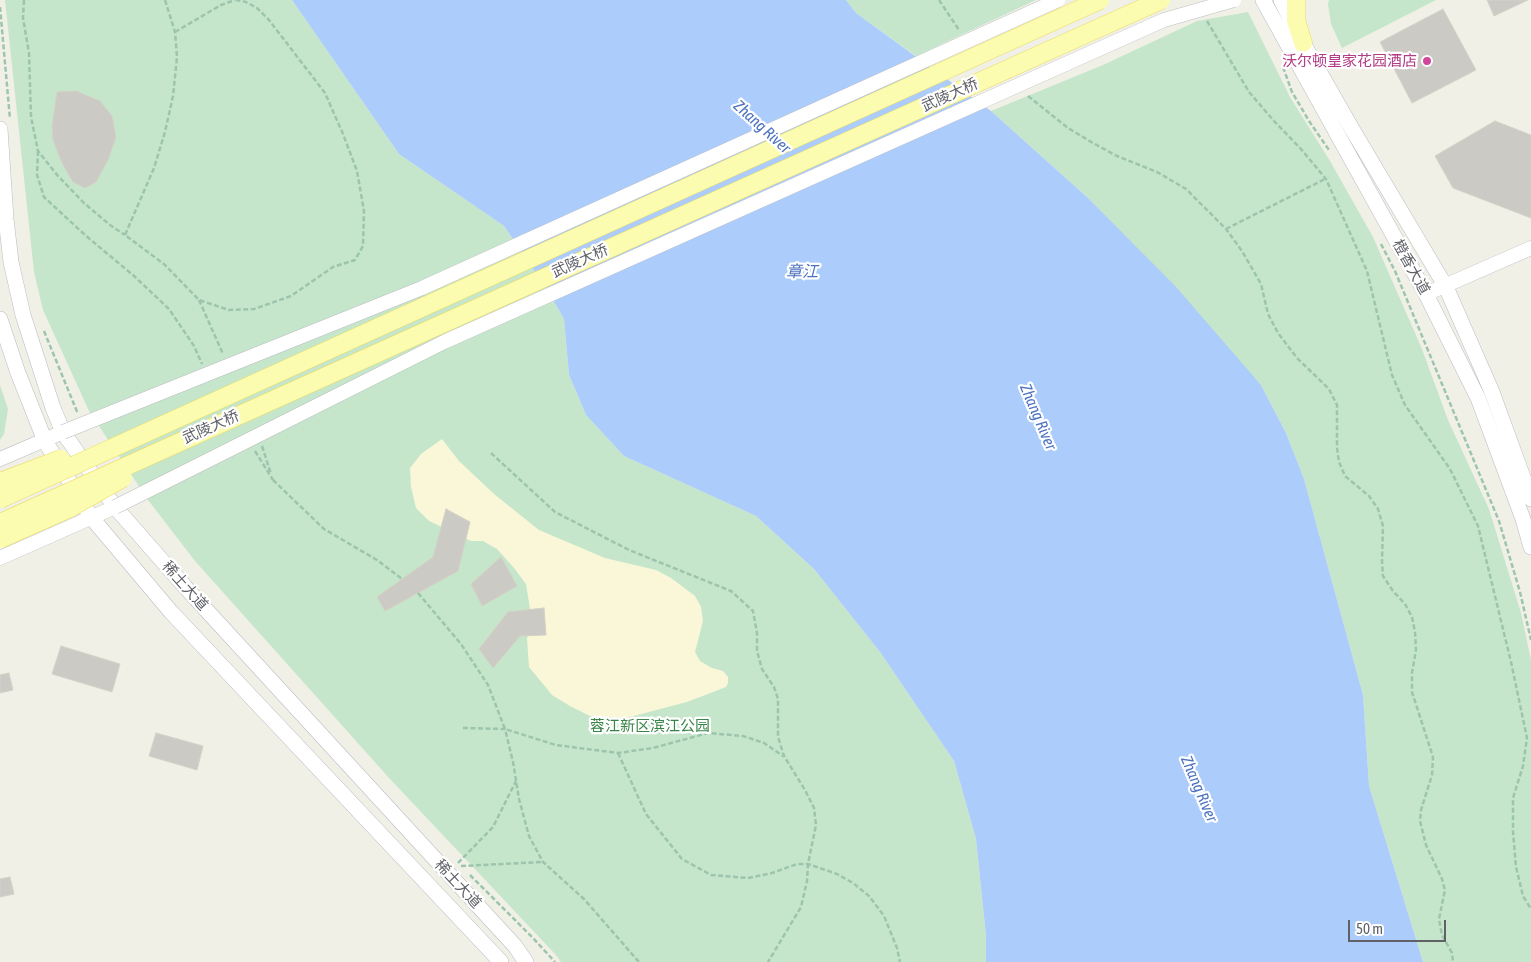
<!DOCTYPE html>
<meta charset="utf-8">
<style>
body{margin:0}
#map{position:relative;width:1531px;height:962px;overflow:hidden;background:#f0f0e7;font-family:"Asap Condensed",sans-serif}
canvas{display:block}
.scale{position:absolute;left:1348px;top:920px;width:98px;height:22px;box-sizing:border-box;border:2px solid #5f6167;border-top:0;padding-left:6px;font-size:15px;line-height:18px;white-space:nowrap;color:#5f6167;-webkit-text-stroke:4px #fff;paint-order:stroke}
</style>
<div id="map">
<canvas width="1531" height="962"></canvas>
<div class="scale">50 m</div>
</div>
<script>
const c = document.querySelector('canvas').getContext('2d');
c.lineJoin = 'round';
function fillPath(path, color) {
  c.fillStyle = color;
  c.fill(path, 'evenodd');
}
function toPath(rows) {
  const path = new Path2D();
  for (const r of rows) {
    path.moveTo(r[0], r[1]);
    for (let i = 2; i < r.length; i += 2) path.lineTo(r[i], r[i + 1]);
  }
  return path;
}
function trace(path, color, width, dash) {
  c.strokeStyle = color;
  c.lineWidth = width;
  c.lineCap = dash ? 'butt' : 'round';
  c.setLineDash(dash || []);
  c.stroke(path);
}
function drawText(font, color, halo, rows, align = 'center') {
  c.font = font + ' "Asap Condensed","Noto Sans SC",sans-serif';
  c.lineWidth = 4.5;
  c.setLineDash([]);
  c.textBaseline = 'middle';
  c.strokeStyle = halo;
  c.fillStyle = color;
  for (const [text, x, y, turn = 0] of rows) {
    c.save();
    c.translate(x, y);
    c.rotate((+turn || 0) * Math.PI / 180);
    c.textAlign = isNaN(turn) ? turn : align;
    if (halo) c.strokeText(text, 0, 0);
    c.fillText(text, 0, 0);
    c.restore();
  }
}
const green = toPath([
 [5,0,292,0,399,154,504,226,546,288,564,319,569,375,586,415,624,456,756,516,814,569,880,652,954,761,976,839,986,936,986,962,561,962,556,955,390,779,195,561,148,500,89,411,43,310,34,272],
 [846,0,1036,0,916,56,856,13],
 [1329,0,1436,0,1342,48,1331,24,1328,4],
 [1248,12,1290,97,1330,161,1373,237,1422,349,1448,420,1489,509,1521,613,1531,660,1531,962,1423,962,1369,786,1363,695,1304,479,1286,433,1261,385,1088,198,991,111,1103,65,1197,21],
 [0,385,8,409,4,434,0,440]
]);
const sand = toPath([
 [442,439,459,461,494,494,539,530,605,558,656,570,671,578,695,596,701,607,703,621,695,652,700,661,712,668,723,671,728,677,728,683,726,687,687,702,626,718,592,717,570,706,552,695,529,667,527,638,533,627,526,584,514,568,497,549,483,541,471,541,429,521,416,508,411,487,410,468,421,454]
]);
const water = toPath([
 [292,0,846,0,856,13,991,111,1088,198,1177,288,1261,385,1286,433,1304,479,1363,695,1369,786,1423,962,986,962,986,936,976,839,954,761,880,652,814,569,756,516,624,456,586,415,569,375,564,319,546,288,504,226,399,154]
]);
const building = toPath([
 [1487,0,1528,0,1494,16,1487,0],
 [1443,9,1476,70,1412,103,1380,42,1443,9],
 [76,91,100,101,112,116,116,137,108,160,96,182,85,188,73,182,62,163,53,140,52,127,57,92,76,91],
 [1495,121,1531,135,1531,218,1453,188,1435,156,1495,121],
 [446,509,470,522,458,571,385,611,377,597,433,557,446,509],
 [501,557,517,586,482,606,471,584,501,557],
 [544,608,546,635,520,636,493,668,479,649,508,612,544,608],
 [61,646,120,664,112,692,52,674,61,646],
 [9,673,13,690,0,693,0,675,9,673],
 [156,733,203,746,197,770,149,756,156,733],
 [10,877,14,894,0,897,0,879,10,877]
]);
const path = toPath([
 [24,0,23,18,29,53,31,117,38,151,58,176,84,203,110,225,125,235],
 [165,0,175,32,177,57,173,96,165,132,154,168,125,235,164,264,199,300,229,310,254,309,291,296,333,267,355,260,363,246,364,211,357,171,343,134,325,93,269,20,257,8,246,2,236,0],
 [939,0,959,30],
 [0,7,10,119],
 [1207,21,1249,92,1274,121,1301,149,1326,179,1367,271,1392,375,1405,405,1450,469,1478,526,1511,662,1527,738,1523,766,1513,798,1513,832,1516,867,1523,896,1531,909],
 [175,32,221,5,235,0],
 [1283,67,1292,92,1309,121,1329,150],
 [1028,96,1068,128,1093,143,1117,156,1157,172,1186,189,1226,229,1242,251,1261,284,1268,314,1278,333,1297,358,1329,389,1337,405,1337,448,1339,462,1345,476,1369,496,1378,509,1383,526,1382,561,1383,576,1393,591,1405,604,1412,617,1415,632,1416,650,1412,673,1412,692,1433,757,1432,775,1421,810,1420,821,1426,845,1442,879,1445,890,1439,919,1442,935,1452,953,1453,962],
 [38,151,37,175,44,197,85,235,134,276,169,309,194,346,202,364],
 [1226,229,1325,179],
 [1381,244,1395,271,1499,521,1520,592,1531,640],
 [199,300,223,354],
 [44,331,78,414],
 [262,446,271,474],
 [255,451,273,480],
 [491,453,555,512,629,550,731,591,753,611,757,633,757,651,762,669,774,687,778,699,778,737,784,756,805,790,814,808,816,825,808,864,807,881,801,907,768,962],
 [273,480,324,529,377,560,402,579],
 [418,593,461,644,488,685,505,729,556,745,618,753,653,748,708,733,743,736,764,743,783,756],
 [463,728,505,729,513,762,519,799,529,836,543,862,584,899,639,962],
 [618,753,646,814,682,859,711,875,748,878,772,873,797,864,808,864,837,874,853,883,869,896,884,916,897,948,900,962],
 [458,863,493,827,516,781],
 [461,866,542,862],
 [470,875,533,938,555,962]
]);
const tertiary = toPath([
 [1426,294,1531,248],
 [0,459,63,432],
 [0,558,115,507]
]);
const secondary = toPath([
 [1263,0,1426,294,1478,398,1523,519,1531,547],
 [1281,0,1303,43,1352,129,1446,287,1492,392,1531,499],
 [0,129,6,219,11,262,23,315,53,408,63,432,115,507,187,589,515,946,526,962],
 [0,319,18,373,45,441,91,517,171,612,501,962]
]);
const primary = toPath([
 [1296,0,1296,20,1303,43]
]);
const tertiaryBridge = toPath([
 [63,432,422,288,1058,0],
 [115,507,444,342,1164,20,1234,0]
]);
const primaryBridge = toPath([
 [0,482,61,459],
 [0,499,1100,0],
 [0,523,1161,0],
 [0,539,70,508,123,478]
]);
const markers = [
 [1427,61,5,"#d1479c"]
];
const hotelNames = [
 ["沃尔顿皇家花园酒店",1417,61]
];
const streetNames = [
 ["武陵大桥",950,95,-24],
 ["武陵大桥",580,261,-24],
 ["橙香大道",1411,267,61],
 ["武陵大桥",211,427,-24],
 ["稀土大道",185,586,48],
 ["稀土大道",458,884,47]
];
const parkNames = [
 ["蓉江新区滨江公园",650,726]
];
const waterNames = [
 ["Zhang River",762,127,42],
 ["章江",802,272],
 ["Zhang River",1038,417,67],
 ["Zhang River",1199,789,67]
];
fillPath(green, '#c5e6ca');
fillPath(sand, '#faf7d9');
fillPath(water, '#acccfc');
fillPath(building, '#cccac4');
trace(building, '#d5d2c6', 1);
trace(tertiary, '#bcbdc2', 15);
trace(secondary, '#bbbcc2', 16);
trace(primary, '#eddc64', 19);
trace(path, '#9dc5ae', 2.5, [5, 2.5]);
trace(tertiary, '#fff', 14);
trace(secondary, '#fff', 15);
trace(primary, '#fcfcb1', 18);
trace(tertiaryBridge, '#bcbdc2', 15, []);
trace(primaryBridge, '#eddc64', 19, []);
trace(tertiaryBridge, '#fff', 14);
trace(primaryBridge, '#fcfcb1', 18);
for (const [x, y, r, color] of markers) {
  const dot = new Path2D();
  dot.arc(x, y, r, 0, 2 * Math.PI);
  c.fillStyle = color;
  c.fill(dot);
  trace(dot, '#fff', 2);
}
drawText('15px', '#b23c85', '#fff', hotelNames, 'right');
drawText('15px', '#5f6167', '#fff', streetNames);
drawText('15px', '#398448', '#fff', parkNames);
drawText('italic 16px', '#4d73c0', '#fff', waterNames);
</script>
